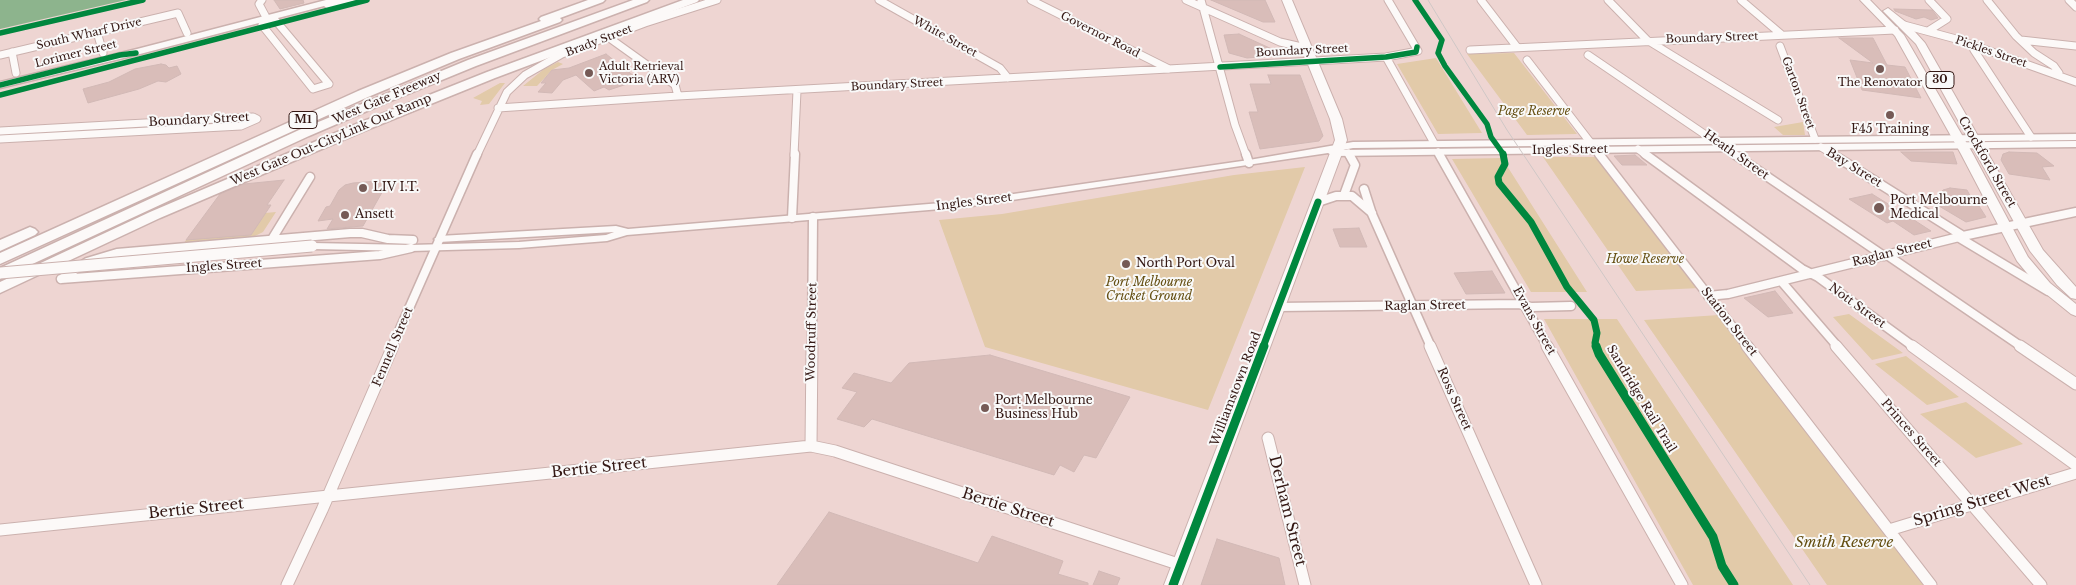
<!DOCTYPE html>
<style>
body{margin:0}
canvas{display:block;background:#eed5d2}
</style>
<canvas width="2076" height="585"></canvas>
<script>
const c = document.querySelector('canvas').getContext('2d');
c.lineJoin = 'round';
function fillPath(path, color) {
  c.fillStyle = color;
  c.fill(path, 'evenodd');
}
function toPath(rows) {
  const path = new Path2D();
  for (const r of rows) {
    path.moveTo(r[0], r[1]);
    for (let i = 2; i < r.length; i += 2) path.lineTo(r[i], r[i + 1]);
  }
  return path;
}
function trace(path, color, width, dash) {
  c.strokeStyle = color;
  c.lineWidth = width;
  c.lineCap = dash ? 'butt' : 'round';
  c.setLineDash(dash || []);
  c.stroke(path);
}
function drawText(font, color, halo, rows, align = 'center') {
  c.font = font + ' "Libre Baskerville",serif';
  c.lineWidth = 4;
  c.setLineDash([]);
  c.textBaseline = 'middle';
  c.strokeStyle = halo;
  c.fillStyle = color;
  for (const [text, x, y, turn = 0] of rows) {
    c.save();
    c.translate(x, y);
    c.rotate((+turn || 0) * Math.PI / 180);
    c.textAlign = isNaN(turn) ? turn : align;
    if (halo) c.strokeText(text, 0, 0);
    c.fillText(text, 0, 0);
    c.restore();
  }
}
const green = toPath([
 [1514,53,1577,134,1527,135,1467,54],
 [1436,58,1482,133,1438,134,1397,64],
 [558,62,563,64,552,70,537,86,523,86,544,69],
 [500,83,505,83,489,104,480,105,482,101,473,98],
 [1803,122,1805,135,1783,135,1774,127],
 [1543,157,1596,157,1700,288,1636,291],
 [1502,158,1587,292,1531,292,1452,159],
 [1305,167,1208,410,985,347,939,220,1002,214,1234,175],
 [276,212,263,232,253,237,184,243,186,240,265,213],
 [1849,314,1903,353,1872,360,1833,317],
 [1719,315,1925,585,1827,585,1644,320],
 [1544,319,1617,319,1793,585,1693,585],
 [1906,356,1959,397,1927,405,1875,364],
 [1966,402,2023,444,1976,458,1920,414]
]);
const water = toPath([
 [0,0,126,0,0,29]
]);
const building = toPath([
 [274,0,303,0,304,3,280,9,274,0],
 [1211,0,1265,0,1275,22,1263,22,1211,0],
 [1894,9,1932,10,1938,18,1931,20,1924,17,1916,19,1895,11,1894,9],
 [1239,34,1285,55,1247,58,1229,53,1224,35,1239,34],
 [1839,38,1873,38,1887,65,1905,67,1921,98,1862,90,1850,60,1873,63,1839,38],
 [606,54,639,80,609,90,604,87,594,91,576,75,563,80,552,93,538,92,546,83,541,83,552,70,569,68,606,54],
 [161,64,166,65,169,68,177,66,181,74,166,82,158,81,139,89,88,103,83,89,109,82,135,69,161,64],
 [1268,75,1300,75,1323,136,1319,141,1260,149,1249,112,1258,112,1250,84,1271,84,1268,75],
 [1901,152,1953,152,1957,164,1911,161,1901,152],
 [2009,152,2037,153,2054,166,2042,167,2050,180,2009,174,2001,160,2003,154,2009,152],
 [1635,155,1647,165,1622,165,1614,156,1635,155],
 [284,180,267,205,271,205,251,235,186,240,220,194,244,184,284,180],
 [389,180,363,226,327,229,333,219,318,221,326,207,330,206,339,190,345,185,353,183,389,180],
 [1950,188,1967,190,1975,205,1979,206,1986,217,1966,222,1939,206,1946,204,1937,198,1943,190,1950,188],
 [1872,194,1911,218,1931,231,1914,235,1893,221,1887,223,1849,199,1872,194],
 [1359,228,1367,247,1340,247,1333,229,1359,228],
 [1492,271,1505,293,1466,294,1454,273,1492,271],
 [1775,291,1793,313,1768,317,1744,298,1775,291],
 [990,355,1130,397,1096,458,1084,455,1074,472,1060,465,1054,475,872,419,864,427,837,419,857,392,842,388,854,373,891,383,909,363,990,355],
 [829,512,978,563,992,536,1063,561,1058,574,1088,583,1088,585,777,585,829,512],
 [1217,539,1279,558,1285,585,1201,585,1217,539],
 [1099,571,1120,578,1117,585,1093,585,1099,571]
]);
const minorFar2 = toPath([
 [262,0,259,4,267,19],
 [879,0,1000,68,1008,78],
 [1031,0,1169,69],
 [1186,0,1280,42,1306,48],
 [1201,0,1235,125,1246,155],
 [1481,0,1517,47],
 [1608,0,1647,40,1778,120],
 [1741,0,1782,35],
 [1987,0,2016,36,2034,53,2054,66,2059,73,2057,75],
 [2069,0,2076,7],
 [267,19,276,21,329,84,313,89,262,25,267,19],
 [1904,25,1956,39,2076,82],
 [1928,31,1947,19,1929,0],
 [97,32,103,53],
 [608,37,675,85,678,96],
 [2021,40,2076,46],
 [1780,46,1815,139],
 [1977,47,1974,50,2031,137],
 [1470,50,1895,30],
 [12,52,16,73],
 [0,55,178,13,187,33],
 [1588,55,1735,155],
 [1386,57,1434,143],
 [1527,60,1600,155],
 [498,108,678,96,1386,57,1418,51,1388,0],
 [0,131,253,117,257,119,241,126,0,139],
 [1821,147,1834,155],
 [1638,149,1646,155],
 [1438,152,1440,155],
 [1348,153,1349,155],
 [477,155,507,92,525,75,562,54,645,23,717,0],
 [794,155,797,91]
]);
const minorFar1 = toPath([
 [1246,154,1249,163],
 [1439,154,1548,347],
 [1599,154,1748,347],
 [1645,154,1802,269,1818,277,1914,347],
 [1734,154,1884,256],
 [1832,154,1963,236],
 [1364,189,1372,214,1431,347],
 [1344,195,1355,165,1349,154],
 [1318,202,1336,196,1352,196,1372,213],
 [792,218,795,154],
 [1958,237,2048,291],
 [272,239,310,177],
 [1887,255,2022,347],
 [61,279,87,262,117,253,350,233,362,233,388,239,413,240],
 [61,279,380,255,411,248],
 [1781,281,1838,347],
 [1708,296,1728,294,1963,236,2076,212],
 [1279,307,1519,304,1531,307,1571,306],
 [392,347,477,154],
 [812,347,813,217]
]);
const minor = toPath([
 [1430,346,1536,585],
 [1547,346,1682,585],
 [1747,346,1931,585],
 [1836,346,2041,585],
 [1912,346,2076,465],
 [2020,346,2076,384],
 [1268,438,1305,585],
 [811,446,812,346],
 [0,530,811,446,835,451,1181,565],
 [1889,530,2076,473],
 [287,585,322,510,393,346]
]);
const tertiary = toPath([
 [2076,134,2076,140,1353,148,1343,150,2076,141,2076,147,1333,156,1328,153,965,207,627,235,607,241,519,248,411,251,312,249,307,246,312,243,411,245,519,242,606,235,614,232,439,242,434,239,439,236,616,226,628,229,965,201,1249,160,1353,142,2076,134]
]);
const secondary = toPath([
 [326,0,356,0,328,9,324,6,140,54,0,88,0,82,137,49,326,0]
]);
const primary = toPath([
 [1282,0,1292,0,1342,119,1347,140,1182,585,1164,585,1335,140,1330,119,1282,0],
 [1860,0,1870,0,1904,35,1973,154,2028,257,2050,283,2076,304,2076,316,2071,314,2040,289,2017,261,1961,154,1895,36,1860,0],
 [1888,8,1907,23,1925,43,2043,250,2076,287,2076,299,2071,298,2057,285,2030,251,1916,44,1883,11,1888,8]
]);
const motorway = toPath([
 [588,0,605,0,603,2,560,18,562,20,560,22,459,59,368,97,0,264,0,253,358,91,451,53,541,21,539,19,541,17,588,0],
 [633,0,649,0,647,2,476,66,388,102,309,136,0,279,0,268,299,130,468,60,633,0],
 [683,0,699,0,697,2,495,78,364,131,160,218,0,293,0,282,150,212,354,125,487,72,683,0],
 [30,227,35,229,38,232,35,235,0,251,0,240,30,227]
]);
const tram = toPath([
 [1428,0,1507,130,1810,585]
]);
const tertiaryBridge = toPath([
 [0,273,312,246]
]);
const cyclewayFar2 = toPath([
 [1415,0,1442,40,1438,53,1445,66,1487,124,1491,137,1504,155],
 [0,33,143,0],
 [1220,67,1386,57,1416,52,1417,47],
 [0,85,120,55,136,53],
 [0,95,367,0]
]);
const cyclewayFar1 = toPath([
 [1503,154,1505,164,1498,177,1499,183,1531,222,1567,287,1594,320,1597,333,1595,343,1596,347],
 [1263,347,1318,202]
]);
const cycleway = toPath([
 [1596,346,1599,354,1713,537,1722,566,1734,585],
 [1173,585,1264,346]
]);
const markers = [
 [1880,69,5,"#755a56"],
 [589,73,5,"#755a56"],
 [1890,115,5,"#755a56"],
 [363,188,5,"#755a56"],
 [1879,208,6,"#755a56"],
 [345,215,5,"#755a56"],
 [1126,264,5,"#755a56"],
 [985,408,5,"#755a56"]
];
const farStreetnames = [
 ["South Wharf Drive",89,34,-13],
 ["Governor Road",1100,35,27],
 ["White Street",945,37,29],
 ["Boundary Street",1712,38,-2],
 ["Brady Street",599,41,-21],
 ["Boundary Street",1302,51,-3],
 ["Pickles Street",1991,52,19],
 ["Lorimer Street",76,54,-14],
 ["Boundary Street",897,85,-3],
 ["Garton Street",1798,93,70]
];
const farPoinames = [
 ["Adult Retrieval",599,67],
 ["Victoria (ARV)",599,80],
 ["The Renovator",1880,83,"center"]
];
const shields = [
 [1940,80,28],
 [303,120,28]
];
const shieldNames = [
 ["30",1940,80],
 ["M1",303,120]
];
const streetNames = [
 ["West Gate Freeway",387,98,-23],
 ["Boundary Street",199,120,-3],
 ["West Gate Out-CityLink Out Ramp",331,140,-23],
 ["Ingles Street",1570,150,-1],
 ["Heath Street",1736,155,35],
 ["Crockford Street",1987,162,60],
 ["Bay Street",1854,168,32],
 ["Ingles Street",974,202,-7],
 ["Raglan Street",1892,253,-14],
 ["Ingles Street",224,266,-4],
 ["Raglan Street",1425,306,-1],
 ["Nott Street",1857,306,36],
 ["Evans Street",1534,321,61],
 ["Station Street",1729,322,52],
 ["Woodruff Street",812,332,-89],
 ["Fennell Street",393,347,-67],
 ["Williamstown Road",1236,389,-69],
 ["Ross Street",1454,399,66],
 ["Sandridge Rail Trail",1641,399,59],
 ["Princes Street",1911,433,49]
];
const parkNames = [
 ["Page Reserve",1534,112],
 ["Howe Reserve",1645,260],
 ["Port Melbourne",1149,283],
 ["Cricket Ground",1149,297]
];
const poiNames = [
 ["F45 Training",1890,130,"center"],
 ["LIV I.T.",373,188],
 ["Port Melbourne",1890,201],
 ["Medical",1890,215],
 ["Ansett",355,215],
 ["North Port Oval",1136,264],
 ["Port Melbourne",995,401],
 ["Business Hub",995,415]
];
const nearStreetnames = [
 ["Bertie Street",599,468,-6],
 ["Spring Street West",1982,501,-17],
 ["Bertie Street",1008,508,18],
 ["Bertie Street",196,509,-6],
 ["Derham Street",1287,511,76]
];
const nearParknames = [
 ["Smith Reserve",1844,543]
];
fillPath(green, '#e2caa9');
fillPath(water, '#8db48d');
fillPath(building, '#d9bdb9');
trace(building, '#d2b9b6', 1);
trace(minorFar2, '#cbb1ae', 9);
trace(minorFar1, '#cbb1ae', 11);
trace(minor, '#cbb1ae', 13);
trace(tertiary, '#cbb1ae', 3);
trace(secondary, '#cbb1ae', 3);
trace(primary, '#cbb1ae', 2);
trace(motorway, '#cbb1ae', 3);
trace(minorFar2, '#fcf9f8', 7);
trace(minorFar1, '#fcf9f8', 8);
trace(minor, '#fcf9f8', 11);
fillPath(tertiary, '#fcf9f8');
fillPath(secondary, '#fcf9f8');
fillPath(primary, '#fcf9f8');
fillPath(motorway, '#fcf9f8');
trace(tram, '#cfc7c6', 1);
trace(tertiaryBridge, '#cbb1ae', 13, []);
trace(tertiaryBridge, '#fcf9f8', 11);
trace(cyclewayFar2, '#00873e', 5.5);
trace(cyclewayFar1, '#00873e', 7);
trace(cycleway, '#00873e', 9);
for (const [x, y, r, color] of markers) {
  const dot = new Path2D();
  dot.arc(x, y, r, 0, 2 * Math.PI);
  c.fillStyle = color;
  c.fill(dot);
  trace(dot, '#f9f9f9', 2);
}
drawText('11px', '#341814', '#f9f9f9', farStreetnames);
drawText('11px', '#341814', '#f9f9f9', farPoinames, 'left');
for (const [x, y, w] of shields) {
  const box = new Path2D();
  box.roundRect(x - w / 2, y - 8.5, w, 17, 4);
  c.fillStyle = '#f9f9f9';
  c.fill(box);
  trace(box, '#341814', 1);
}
drawText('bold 11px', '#341814', null, shieldNames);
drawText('12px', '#341814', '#f9f9f9', streetNames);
drawText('italic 12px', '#654f12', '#f9f9f9', parkNames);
drawText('12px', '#341814', '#f9f9f9', poiNames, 'left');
drawText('15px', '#341814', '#f9f9f9', nearStreetnames);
drawText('italic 15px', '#654f12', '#f9f9f9', nearParknames);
</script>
